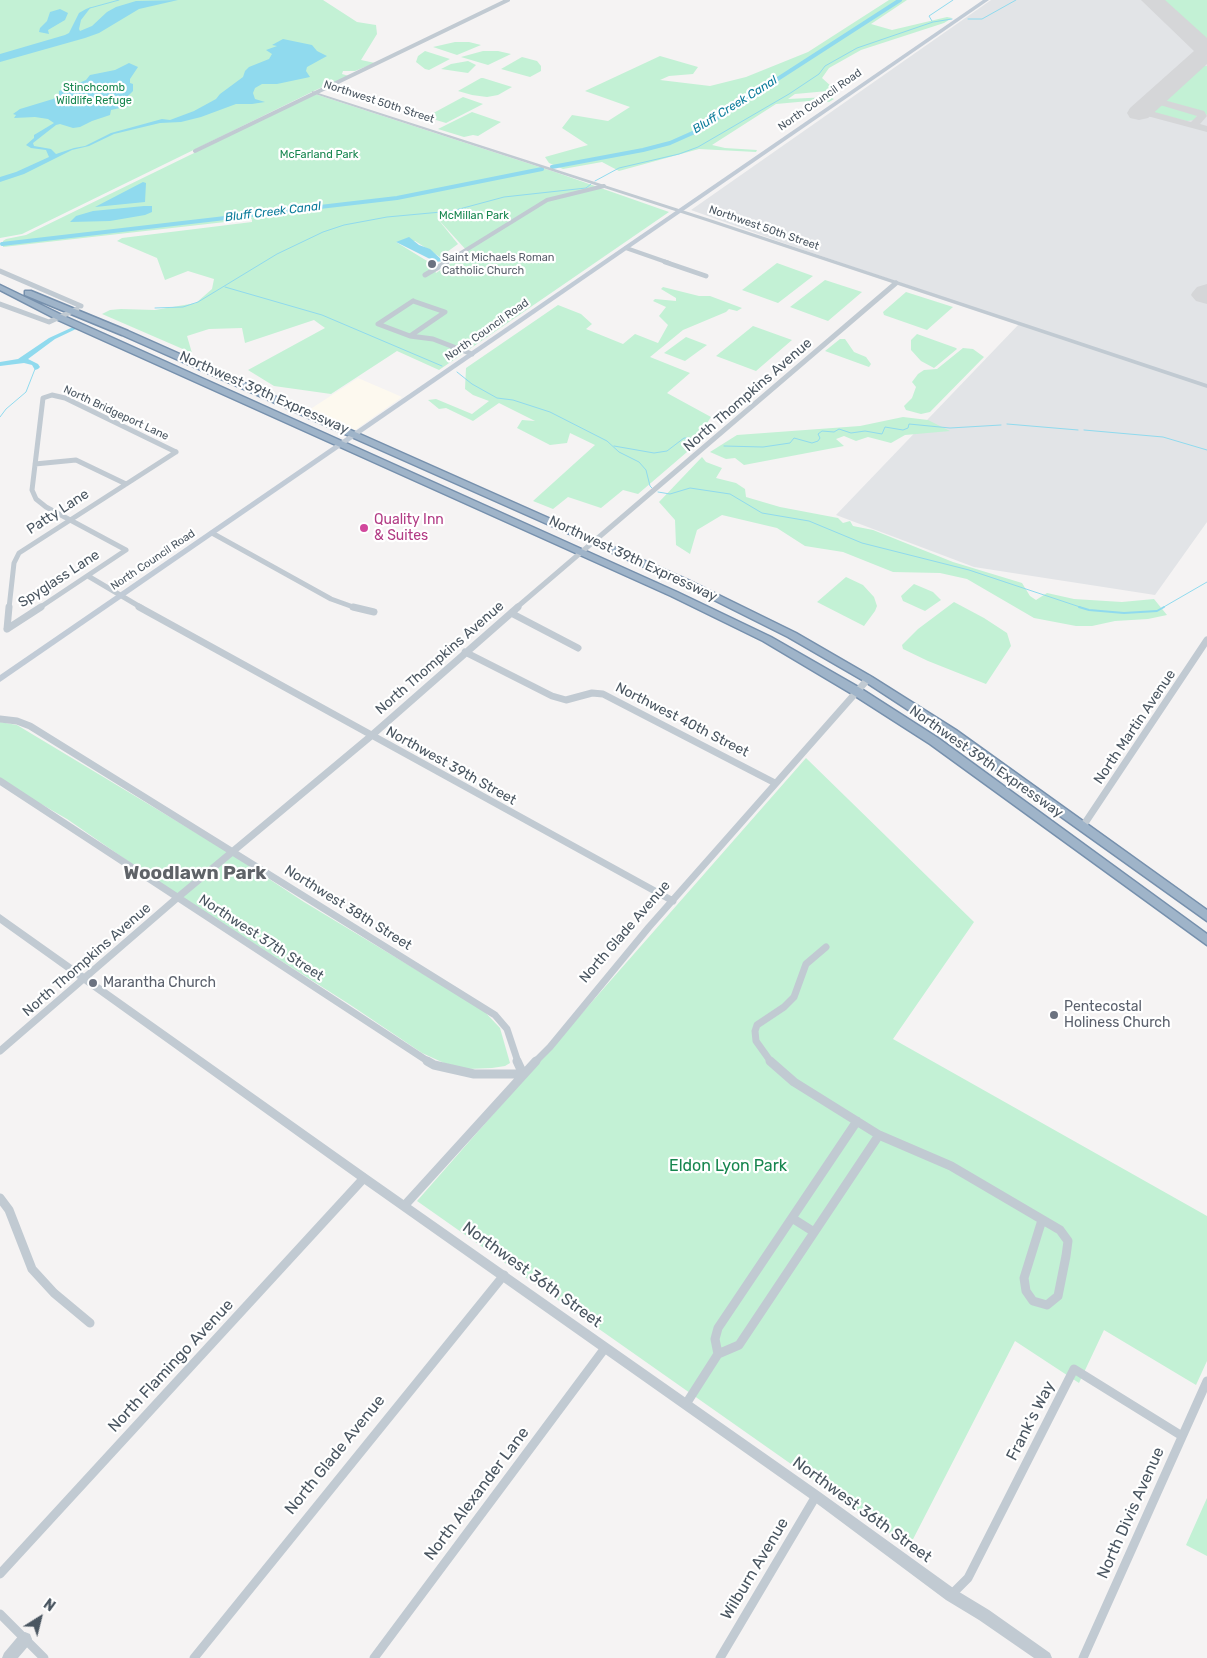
<!DOCTYPE html>
<style>
body{margin:0}
#map{position:relative;width:1207px;height:1658px;overflow:hidden;background:#f5f3f3;font-family:Rubik,sans-serif}
canvas{display:block}
.north{position:absolute;left:15px;top:1593px;width:50px;height:50px;-webkit-text-stroke:4px #fff;paint-order:stroke;rotate:36deg;font-size:14px;font-weight:700;line-height:20px;text-align:center;color:#4a5661}
.north::after{content:'';display:block;margin:auto;width:18px;height:22px;background:#4a5661;clip-path:polygon(50% 0,100% 100%,50% 72%,0 100%)}
</style>
<div id="map">
<canvas width="1207" height="1658"></canvas>
<div class="north">N</div>
</div>
<script>
const c = document.querySelector('canvas').getContext('2d');
c.lineJoin = 'round';
function fillPath(path, color) {
  c.fillStyle = color;
  c.fill(path, 'evenodd');
}
function toPath(rows) {
  const path = new Path2D();
  for (const r of rows) {
    path.moveTo(r[0], r[1]);
    for (let i = 2; i < r.length; i += 2) path.lineTo(r[i], r[i + 1]);
  }
  return path;
}
function trace(path, color, width, dash) {
  c.strokeStyle = color;
  c.lineWidth = width;
  c.lineCap = dash ? 'butt' : 'round';
  c.setLineDash(dash || []);
  c.stroke(path);
}
function drawText(font, color, halo, rows, align = 'center') {
  c.font = font + ' Rubik,sans-serif';
  c.lineWidth = 4.5;
  c.setLineDash([]);
  c.textBaseline = 'middle';
  c.strokeStyle = halo;
  c.fillStyle = color;
  for (const [text, x, y, turn = 0] of rows) {
    c.save();
    c.translate(x, y);
    c.rotate((+turn || 0) * Math.PI / 180);
    c.textAlign = isNaN(turn) ? turn : align;
    if (halo) c.strokeText(text, 0, 0);
    c.fillText(text, 0, 0);
    c.restore();
  }
}
const commercial = toPath([
 [358,378,402,397,355,430,309,410]
]);
const airport = toPath([
 [991,0,1207,0,1207,522,1155,595,974,567,836,515,1020,323,800,249,691,210]
]);
const green = toPath([
 [0,0,323,0,357,22,376,25,377,34,361,60,375,63,355,71,343,71,342,74,349,76,318,89,22,234,0,238],
 [889,0,907,0,871,24,892,30,947,17,952,18,944,23,861,50,829,68,822,78,832,87,828,91,795,94,788,99,829,97,834,99,829,102,820,100,776,104,712,145,725,148,757,150,756,152,699,149,619,171,602,162,563,169,549,163,545,157,588,145,562,128,572,115,608,121,630,107,585,91,660,56,698,67,693,74,669,76,660,80,710,86,746,77,808,52],
 [1159,0,1207,0,1207,38,1199,37],
 [455,42,469,42,481,45,457,55,433,47],
 [425,51,450,59,429,70,425,69,416,62,418,56],
 [483,51,498,51,511,54,488,65,461,57],
 [522,57,537,61,541,66,541,71,530,77,501,69],
 [468,61,476,65,468,73,441,69,451,64],
 [1199,66,1207,66,1207,115,1202,111,1169,102,1163,99],
 [481,78,483,78,512,87,498,95,487,97,472,95,458,91],
 [315,94,555,172,669,212,439,370,397,351,331,394,274,386,248,370,325,328,314,320,245,343,242,328,209,329,187,336,192,353,102,314,110,310,121,309,155,310,196,303,212,289,214,279,188,271,165,280,157,258,117,241,122,238,252,222,252,219,3,247,3,241,6,239,26,235],
 [437,218,468,252,436,273,432,264,396,242,415,241,440,257,458,244],
 [463,97,483,104,446,123,426,117],
 [1157,103,1193,113,1197,116,1194,120,1187,121,1154,113,1150,109],
 [472,112,501,122,478,136,473,135,464,137,438,129],
 [777,263,813,276,778,303,742,290],
 [825,280,862,292,828,321,790,307],
 [663,287,699,296,710,296,742,308,737,311,729,309,726,312,683,330,650,357,690,373,667,393,711,417,707,423,715,428,638,494,623,490,601,508,568,497,553,509,533,501,595,445,570,433,567,443,550,445,517,428,522,420,535,421,499,403,473,421,446,408,439,409,428,400,436,399,472,414,489,401,473,395,465,389,466,368,558,305,581,314,592,324,586,329,623,344,635,334,658,343,668,325,659,316,666,307,653,301,655,299,676,301,676,298,661,289],
 [906,292,953,307,927,330,884,315,883,312],
 [753,326,792,340,756,371,716,356],
 [917,334,956,348,957,349,934,368,921,361,911,350,911,340],
 [686,337,707,345,685,361,664,353],
 [840,339,845,339,854,352,866,357,871,364,869,367,825,351],
 [963,348,973,349,984,357,930,412,921,414,906,410,904,406,912,398,916,387,912,382,918,374,924,370,937,369],
 [903,417,928,420,950,431,905,435,891,443,868,437,856,441,844,436,836,439,844,446,744,465,735,458,726,459,710,452,737,435,860,426],
 [702,457,706,462,722,468,716,478,736,483,745,489,746,497,780,507,838,518,843,523,850,521,853,526,873,530,953,562,1022,583,1030,596,1036,600,1047,593,1074,599,1122,602,1154,599,1167,615,1148,619,1115,621,1092,626,1076,626,1034,618,967,579,940,573,893,572,843,552,805,546,777,528,722,515,697,530,690,554,676,545,675,520,659,502],
 [846,577,863,585,874,597,877,606,875,611,864,626,817,602],
 [914,584,933,592,941,600,925,611,903,601,901,596],
 [954,602,984,618,1007,633,1011,646,986,684,928,661,903,649,902,645,918,629],
 [0,722,17,725,228,852,304,902,483,1010,500,1028,510,1063,505,1066,492,1068,468,1069,444,1063,422,1053,349,1004,177,895,67,819,22,793,0,778],
 [806,758,974,922,893,1039,1207,1216,1207,1361,1196,1385,1104,1330,1079,1383,1015,1341,909,1547,417,1201],
 [1207,1498,1207,1556,1186,1545]
]);
const water = toPath([
 [178,0,139,9,99,33,85,38,0,62,0,54,65,35,69,33,79,13,86,9,91,7,81,20,79,29,80,31,92,26,107,12,116,7,136,1],
 [60,9,68,13,65,20,48,30,49,34,39,32,40,28,47,21,50,12],
 [283,39,312,45,317,51,327,56,307,67,306,71,310,77,277,84,262,84,255,88,253,93,255,99,265,102,252,104,236,104,201,117,181,122,160,123,114,134,89,146,72,150,24,174,0,182,0,177,16,172,49,157,46,150,31,148,26,145,34,138,34,135,54,123,48,119,35,117,14,118,16,115,13,114,20,109,53,99,59,95,59,91,86,80,90,75,115,70,129,63,138,67,130,79,130,83,133,84,133,91,126,98,129,106,111,110,110,115,92,121,80,127,73,128,60,124,56,125,33,143,34,146,51,149,56,154,74,148,85,146,111,133,162,119,170,120,194,111,216,99,220,94,243,77,245,71,249,67,269,59,272,54,266,50,277,46,272,45],
 [143,182,146,183,145,202,95,207],
 [144,206,152,206,152,212,145,215,110,221,70,222,76,216,93,211],
 [409,237,419,245,430,249,443,261,436,262,396,242],
 [73,327,76,329,55,339,28,359,38,364,40,367,38,369,35,370,32,365,24,363,0,366,0,362,18,359,49,338]
]);
const streamFar1 = toPath([
 [90,8,119,0],
 [968,19,982,19,1016,0],
 [932,21,929,16,953,0],
 [595,181,619,168,679,154,698,147,789,94,819,74,825,66,857,48,933,22,952,19],
 [225,287,322,315,442,366],
 [155,308,183,307,198,302,277,254,323,232,344,225,387,217,452,211,504,197,586,188,591,184],
 [457,372,472,384,497,398,513,400,550,412,607,441,619,452,639,462,646,470,650,486,653,489],
 [0,417,6,409,26,392,35,369],
 [1007,424,1078,430],
 [1084,430,1163,437,1207,450],
 [614,446,654,453,667,451,684,438,704,439],
 [724,446,763,447,790,443,794,438,812,443,818,441,820,438,818,434,822,431,834,432,839,429,851,433,865,431,882,434,885,427,903,430,908,428,909,424,950,428,1001,425],
 [658,492,670,494,690,488,730,494,762,513,809,521,862,543,969,570,1083,608],
 [1162,608,1207,582]
]);
const stream = toPath([
 [1079,607,1089,610,1124,613,1157,611,1164,607]
]);
const canal = toPath([
 [552,167,643,150,670,143,697,131,900,0],
 [2,244,397,198,542,169]
]);
const taxiway = toPath([
 [1153,97,1204,111,1207,116,1200,124,1207,126,1207,132,1136,113,1135,111,1140,108,1191,122,1197,116,1150,102,1150,98,1153,97]
]);
const runway = toPath([
 [1141,0,1165,0,1207,38,1207,64,1148,118,1139,120,1130,118,1127,113,1130,108,1194,51,1141,0],
 [1207,284,1207,304,1196,301,1191,295,1192,293,1197,287,1207,284]
]);
const minorFar3 = toPath([
 [195,151,508,0],
 [626,248,669,263],
 [445,263,547,200,604,186]
]);
const minorFar2 = toPath([
 [665,262,706,276],
 [0,271,81,306],
 [425,275,447,262],
 [413,301,445,312,410,336,378,324,413,301],
 [0,304,49,322,77,309],
 [410,336,433,339,472,354],
 [35,464,76,460,126,484],
 [212,533,331,599,356,608],
 [88,576,142,608],
 [9,608,14,563,19,553,176,452],
 [39,608,126,550,46,507,36,499,32,490,43,398,52,395,65,398,176,452],
 [516,608,896,283]
]);
const minorFar1 = toPath([
 [139,607,673,901],
 [353,607,374,612],
 [511,613,578,648],
 [7,629,41,607],
 [7,629,9,607],
 [465,652,552,696,566,700,592,693,603,694,775,783],
 [0,719,17,721,30,726,495,1015,507,1029,518,1062],
 [0,781,429,1062],
 [1083,826,1207,640],
 [0,1051,177,898,371,736,518,607],
 [535,1062,550,1047,649,927,868,679],
 [771,1062,756,1041,755,1031,757,1025,784,1007,794,997,806,964,826,947]
]);
const minor = toPath([
 [427,1061,434,1065,474,1074,523,1074,517,1061],
 [770,1061,794,1082,879,1135,951,1166,1060,1230,1068,1241,1066,1256,1058,1296,1047,1305,1033,1301,1026,1291,1024,1278,1042,1220],
 [0,1198,9,1210,32,1269,54,1293,90,1323],
 [405,1205,536,1061],
 [792,1218,814,1232],
 [718,1354,715,1339,718,1328,857,1121],
 [686,1404,718,1354,739,1345,879,1135],
 [0,1574,364,1178],
 [951,1595,968,1578,1074,1369,1182,1436],
 [0,1614,44,1658],
 [194,1658,504,1275],
 [374,1658,605,1348],
 [720,1658,816,1496],
 [1083,1658,1207,1381]
]);
const tertiary = toPath([
 [312,91,713,220,1207,384,1207,388,709,222,312,93,312,91],
 [0,914,368,1175,820,1492,956,1590,989,1610,1050,1653,1052,1658,1034,1658,979,1620,946,1600,812,1500,360,1181,0,923,0,914],
 [25,1632,30,1634,32,1639,30,1644,18,1658,2,1658,4,1653,20,1634,25,1632]
]);
const secondary = toPath([
 [983,0,989,0,0,682,0,675,983,0]
]);
const trunk = toPath([
 [0,285,64,316,677,592,771,637,860,688,938,738,1207,934,1207,945,930,744,852,694,763,641,671,596,58,320,0,290,0,285],
 [25,291,31,291,128,331,688,580,796,633,872,677,956,730,1207,910,1207,921,948,736,864,681,788,637,682,584,122,335,25,295,25,291]
]);
const markers = [
 [432,264,5,"#6b7280"],
 [364,528,5,"#d1479c"],
 [93,983,5,"#6b7280"],
 [1054,1015,5,"#6b7280"]
];
const farParknames = [
 ["Stinchcomb",94,88],
 ["Wildlife Refuge",94,101],
 ["McFarland Park",319,155],
 ["McMillan Park",474,216]
];
const farStreetnames = [
 ["North Council Road",820,100,-35],
 ["Northwest 50th Street",379,102,18],
 ["Northwest 50th Street",764,228,19],
 ["North Council Road",487,330,-35],
 ["North Bridgeport Lane",116,413,25],
 ["North Council Road",153,560,-34]
];
const farWorshipnames = [
 ["Saint Michaels Roman",442,258],
 ["Catholic Church",442,271]
];
const farWaternames = [
 ["Bluff Creek Canal",735,105,-32],
 ["Bluff Creek Canal",273,212,-7]
];
const streetNames = [
 ["Northwest 39th Expressway",264,393,24],
 ["North Thompkins Avenue",748,395,-41],
 ["Patty Lane",58,512,-33],
 ["Northwest 39th Expressway",633,559,25],
 ["Spyglass Lane",59,579,-33],
 ["North Thompkins Avenue",440,658,-41],
 ["Northwest 40th Street",682,720,27],
 ["North Martin Avenue",1135,727,-56],
 ["Northwest 39th Expressway",986,762,35],
 ["Northwest 39th Street",451,766,29],
 ["Northwest 38th Street",348,908,32],
 ["North Glade Avenue",625,932,-49],
 ["Northwest 37th Street",261,938,33],
 ["North Thompkins Avenue",87,960,-41]
];
const hotelNames = [
 ["Quality Inn",374,520],
 ["& Suites",374,536]
];
const worshipNames = [
 ["Marantha Church",103,983],
 ["Pentecostal",1064,1007],
 ["Holiness Church",1064,1023]
];
const nearParknames = [
 ["Eldon Lyon Park",728,1166]
];
const nearStreetnames = [
 ["Northwest 36th Street",532,1275,36],
 ["North Flamingo Avenue",171,1366,-47],
 ["Frank's Way",1031,1421,-63],
 ["North Glade Avenue",335,1455,-51],
 ["North Alexander Lane",477,1494,-53],
 ["Northwest 36th Street",862,1510,36],
 ["North Divis Avenue",1131,1513,-66],
 ["Wilburn Avenue",755,1569,-59]
];
const districtNames = [
 ["Woodlawn Park",195,874]
];
fillPath(commercial, '#fdf9ef');
fillPath(airport, '#e2e4e7');
fillPath(green, '#c3f1d5');
fillPath(water, '#90daee');
trace(streamFar1, '#90daee', 1);
trace(stream, '#90daee', 2);
trace(canal, '#90daee', 4);
fillPath(taxiway, '#d5d6d8');
fillPath(runway, '#d5d6d8');
trace(trunk, '#7690ad', 3);
trace(minorFar3, '#c1cad2', 4);
trace(minorFar2, '#c1cad2', 5);
trace(minorFar1, '#c1cad2', 7);
trace(minor, '#c1cad2', 9);
fillPath(tertiary, '#c1cad2');
fillPath(secondary, '#c1cbd6');
fillPath(trunk, '#9fb4c9');
for (const [x, y, r, color] of markers) {
  const dot = new Path2D();
  dot.arc(x, y, r, 0, 2 * Math.PI);
  c.fillStyle = color;
  c.fill(dot);
  trace(dot, '#fff', 2);
}
drawText('11px', '#17864f', '#fff', farParknames);
drawText('11px', '#4a5661', '#fff', farStreetnames);
drawText('11px', '#5b616d', '#fff', farWorshipnames, 'left');
drawText('italic 12px', '#0c7c9b', '#fff', farWaternames);
drawText('14px', '#4a5661', '#fff', streetNames);
drawText('14px', '#b23c85', '#fff', hotelNames, 'left');
drawText('14px', '#5b616d', '#fff', worshipNames, 'left');
drawText('16px', '#17864f', '#fff', nearParknames);
drawText('16px', '#4a5661', '#fff', nearStreetnames);
drawText('bold 19px', '#5f6368', '#fff', districtNames);
</script>
